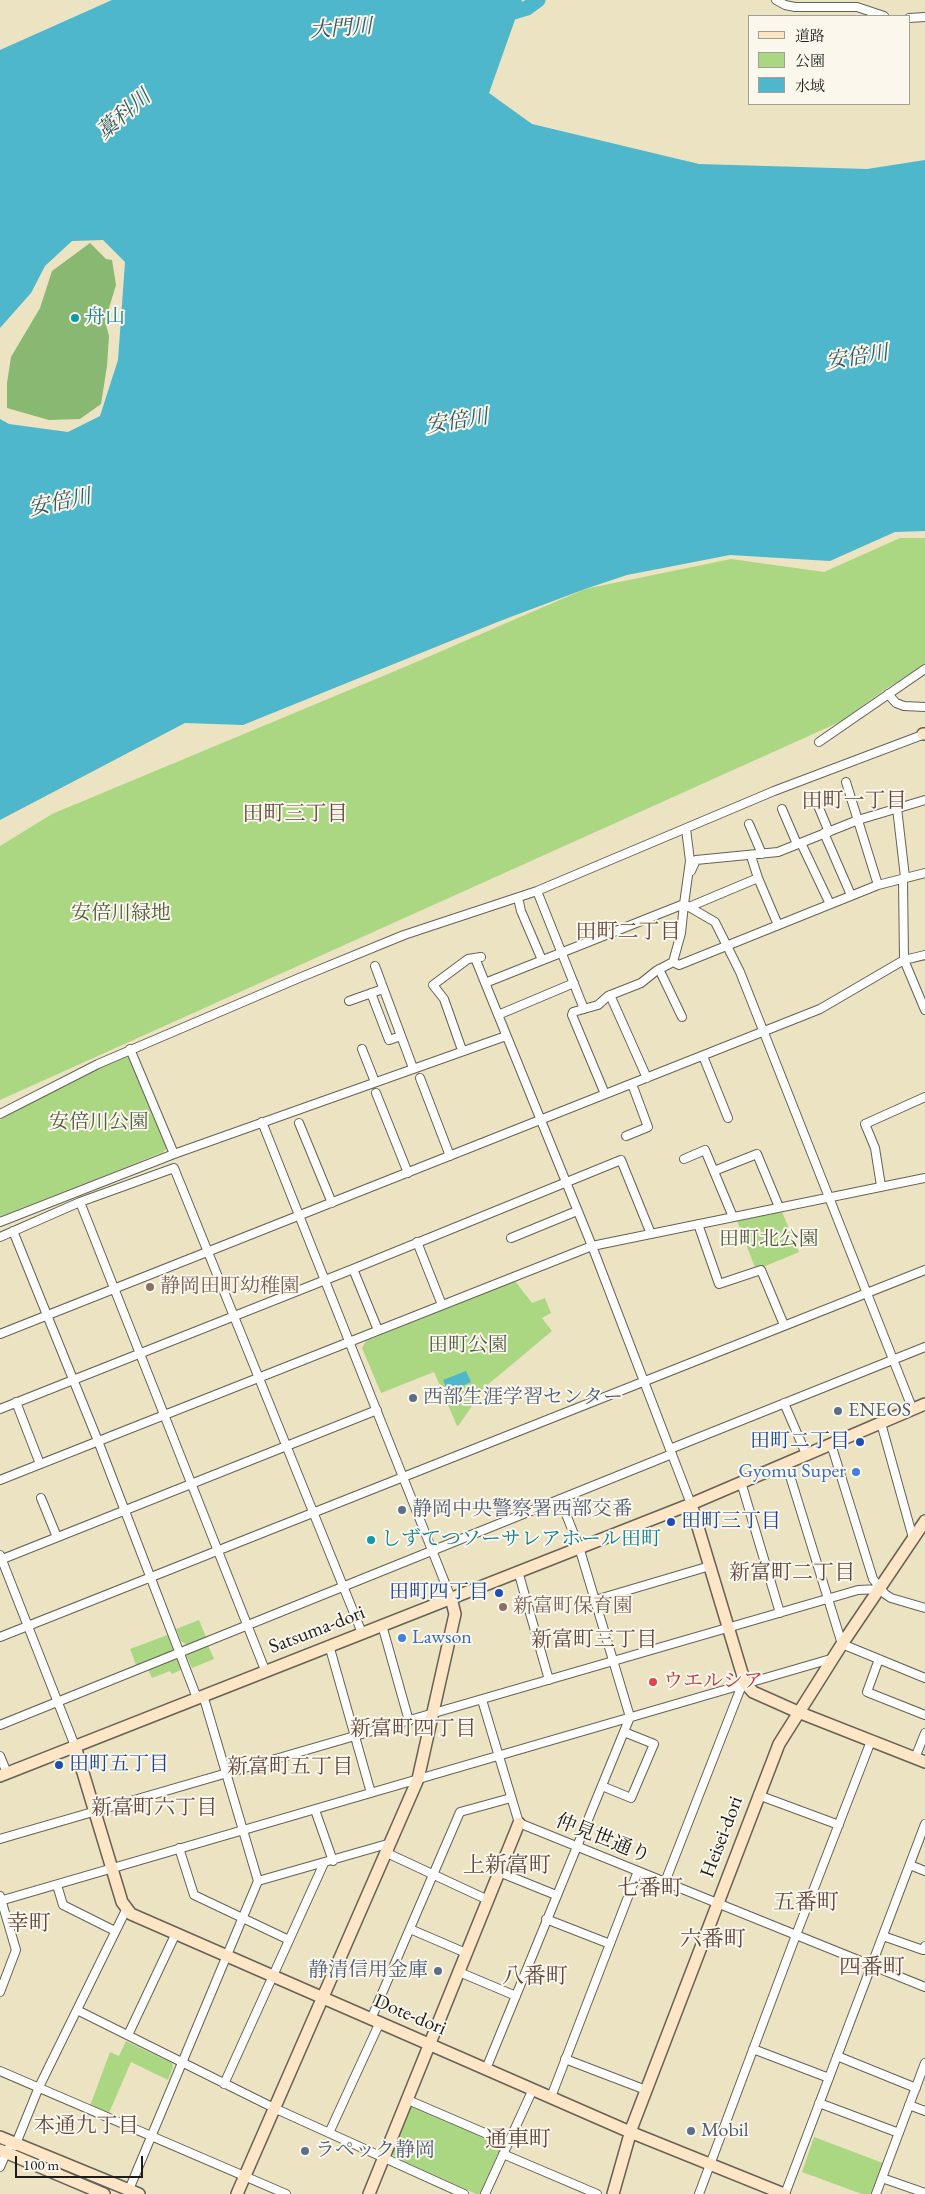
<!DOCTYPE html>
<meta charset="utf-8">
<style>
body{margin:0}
#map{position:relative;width:925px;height:2194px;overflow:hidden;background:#ebe3c2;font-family:"EB Garamond","Noto Serif JP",serif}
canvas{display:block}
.legend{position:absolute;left:748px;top:15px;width:162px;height:90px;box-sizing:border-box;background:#fbf7ec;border:1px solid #a29f99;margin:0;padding:6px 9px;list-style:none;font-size:15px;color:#1c1c1c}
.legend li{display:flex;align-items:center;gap:10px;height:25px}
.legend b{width:25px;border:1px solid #a29f99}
.scale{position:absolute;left:15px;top:2156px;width:128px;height:22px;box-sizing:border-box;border:2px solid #1c1c1c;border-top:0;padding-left:6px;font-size:15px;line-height:18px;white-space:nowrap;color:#1c1c1c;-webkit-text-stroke:4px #fbf7ec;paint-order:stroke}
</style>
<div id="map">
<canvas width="925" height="2194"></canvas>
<ul class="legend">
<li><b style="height:6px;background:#fde5c5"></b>道路</li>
<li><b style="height:14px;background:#abd783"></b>公園</li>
<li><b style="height:14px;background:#4eb7cc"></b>水域</li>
</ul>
<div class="scale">100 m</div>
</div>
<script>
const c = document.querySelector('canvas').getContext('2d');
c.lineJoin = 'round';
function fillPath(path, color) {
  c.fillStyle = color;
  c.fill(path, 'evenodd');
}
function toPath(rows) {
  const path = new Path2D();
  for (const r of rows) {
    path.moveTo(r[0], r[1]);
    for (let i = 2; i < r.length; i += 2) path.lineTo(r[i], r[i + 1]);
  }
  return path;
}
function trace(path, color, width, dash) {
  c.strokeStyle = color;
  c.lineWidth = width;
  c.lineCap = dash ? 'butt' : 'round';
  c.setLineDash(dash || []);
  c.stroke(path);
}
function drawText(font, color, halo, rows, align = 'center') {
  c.font = font + ' "EB Garamond","Noto Serif JP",serif';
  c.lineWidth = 4;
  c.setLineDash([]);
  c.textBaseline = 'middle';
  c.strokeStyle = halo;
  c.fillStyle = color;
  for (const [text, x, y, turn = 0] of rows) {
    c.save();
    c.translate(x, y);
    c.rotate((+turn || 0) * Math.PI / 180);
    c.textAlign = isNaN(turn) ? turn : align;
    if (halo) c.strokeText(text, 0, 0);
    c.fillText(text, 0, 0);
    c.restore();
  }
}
const green = toPath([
 [900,538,925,538,925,667,887,688,842,721,0,1100,0,846,52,814,407,666,585,589,731,559,824,572],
 [129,1053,168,1147,163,1152,0,1219,0,1120,70,1082],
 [782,1212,799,1252,756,1270,737,1221],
 [515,1281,532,1303,545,1298,551,1313,542,1318,552,1331,485,1387,459,1425,457,1426,434,1372,381,1393,362,1348,366,1341],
 [199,1620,206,1637,187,1645,181,1641,176,1629],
 [170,1634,175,1647,172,1651,136,1665,130,1649],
 [207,1643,214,1659,192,1668,186,1655,188,1650],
 [175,1656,179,1657,183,1669,172,1674,170,1671,152,1678,147,1667],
 [126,2041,172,2063,173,2067,168,2080,131,2062,109,2113,90,2106,110,2052,119,2056],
 [412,2105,502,2144,480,2194,476,2194,396,2158,392,2153,394,2148],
 [814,2137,883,2163,872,2194,862,2194,802,2172]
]);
const forest = toPath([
 [90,243,106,259,112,260,116,285,105,321,109,336,107,366,101,404,80,419,49,420,7,408,7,383,11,357,40,308,52,271]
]);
const water = toPath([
 [112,0,522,0,489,93,532,124,699,164,867,169,925,160,925,531,895,532,830,561,730,555,627,575,585,589,500,621,243,725,185,723,0,820,0,419,9,424,68,432,100,416,118,360,125,262,103,240,72,241,45,266,31,293,0,328,0,50],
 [466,1371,471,1382,448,1392,443,1380]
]);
const river = toPath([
 [500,16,527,8,538,0]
]);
const street = toPath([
 [776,0,785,5,795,7,857,7,884,16],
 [909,18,925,17],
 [888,694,896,703,904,706,925,707],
 [819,742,925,669],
 [846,782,878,885],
 [814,796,829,832],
 [897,808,905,877],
 [782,809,797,844],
 [749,824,762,854],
 [686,829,690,861,684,904,715,922,740,972,913,1410],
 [824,833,851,895],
 [801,843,830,904],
 [751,856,758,878,778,925],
 [691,871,696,860,778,852,858,820,925,800],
 [903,878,904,960,925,1010],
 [537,891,584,1009],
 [518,898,521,911,542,960],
 [689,907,758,878],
 [475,958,592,1246,691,1504],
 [673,962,679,965,878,885,925,873],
 [375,966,413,1068],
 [659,969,682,1017],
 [485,983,684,904,681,933,673,962,656,971,641,983,608,996,598,1005,573,1012,572,1015,605,1094],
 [371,993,389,1040,401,1036],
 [610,995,647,1078],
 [349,1001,383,989],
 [498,1015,574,983],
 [130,1049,174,1154],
 [362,1049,375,1082],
 [462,1050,444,999,433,985,468,959,481,957],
 [703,1056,728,1118],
 [420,1078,450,1156],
 [376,1093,408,1173],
 [0,1114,98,1064,299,978,404,935,537,891,774,791,925,734],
 [262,1122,451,1598],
 [299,1123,332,1203],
 [626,1136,648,1127,632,1084],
 [684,1159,705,1150,733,1217],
 [714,1171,757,1154,779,1207],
 [881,1186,875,1148,865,1124,925,1097],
 [80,1202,265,1670],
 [0,1222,174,1154,506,1036],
 [698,1224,719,1284,761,1270,784,1325],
 [13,1231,98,1441,197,1698],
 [0,1237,80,1202,174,1168,362,1633],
 [511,1238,577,1211],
 [417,1242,442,1305],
 [378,1330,353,1269,621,1160,651,1234],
 [0,1334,820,1009,904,960,925,955],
 [16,1402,40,1464],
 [784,1403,806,1454],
 [0,1409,353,1269],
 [881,1423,913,1538],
 [831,1444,873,1579,885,1594,891,1598,925,1608],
 [670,1449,925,1347],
 [786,1463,842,1644,925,1678],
 [0,1480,592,1246,925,1178],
 [741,1482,780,1613],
 [41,1498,57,1537],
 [0,1555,75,1746],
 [0,1560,377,1410],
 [518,1571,549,1680],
 [595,1600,710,1566],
 [382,1625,409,1721],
 [0,1637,925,1270],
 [329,1645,371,1793],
 [879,1659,867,1692,925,1715],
 [482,1700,519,1823,925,1987],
 [0,1725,672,1454],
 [0,1756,7,1773],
 [915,1758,925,1733],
 [602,1786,631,1798,654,1744,624,1732],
 [758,1795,839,1825],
 [315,1810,333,1861],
 [0,1839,858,1590,880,1589],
 [179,1848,194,1895,289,1940],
 [387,1853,488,1900],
 [910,1865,925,1871],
 [499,1872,556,1895],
 [258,1881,391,1843],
 [665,1882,740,1690,745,1683],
 [57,1885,63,1905,115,1931],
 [0,1896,16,1950,0,1992],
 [0,1901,834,1658],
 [546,1919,610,1944],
 [410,1929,466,1953],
 [883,1936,923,1950,925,1946],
 [459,1972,516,1996],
 [77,2010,274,2108,464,2194],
 [371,2019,460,1812,511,1798],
 [128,2035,176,1933],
 [753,2049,829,2078],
 [837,2056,916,2088],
 [565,2059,646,2090],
 [486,2069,630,1717,579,1547,560,1499],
 [0,2071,286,2194],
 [224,2084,324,1863],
 [551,2097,638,1871],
 [408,2100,508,2143],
 [819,2103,899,2133],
 [909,2105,925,2111],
 [329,2133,380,2022],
 [15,2146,39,2087,126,1910],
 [503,2154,597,2194],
 [0,2167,8,2149],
 [882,2178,925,2193],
 [128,2192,258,1881,203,1695],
 [485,2194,533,2089],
 [699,2194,796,1935,871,1741],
 [785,2194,925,1824],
 [876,2194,925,2063]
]);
const secondary = toPath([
 [923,734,925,734],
 [691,1504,745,1683,753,1692,798,1712,925,1762],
 [75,1746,122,1902,131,1914,630,2132,784,2194],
 [0,1776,691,1504,925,1404],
 [0,2137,139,2194],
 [0,2150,104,2194],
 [237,2194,418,1779,455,1614,451,1598],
 [369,2194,519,1823],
 [613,2194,632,2127,779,1744,842,1644,925,1521]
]);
const markers = [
 [75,318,5,"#0f9aa8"],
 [150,1287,5,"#8d6e63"],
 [413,1398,5,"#5c6f8a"],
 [838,1411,5,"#5c6f8a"],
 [860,1442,5,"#1a4fb4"],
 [856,1472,5,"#3f7fe0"],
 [402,1510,5,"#5c6f8a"],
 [671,1522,5,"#1a4fb4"],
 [371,1540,5,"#0f9aa8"],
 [499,1593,5,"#1a4fb4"],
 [503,1607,5,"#8d6e63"],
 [402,1638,5,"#3f7fe0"],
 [653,1682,5,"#e0444e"],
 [59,1765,5,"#1a4fb4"],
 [438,1971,5,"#5c6f8a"],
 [691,2131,5,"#5c6f8a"],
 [305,2151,5,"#5c6f8a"]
];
const cultureNames = [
 ["舟山",85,318],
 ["しずてつソーサレアホール田町",381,1540]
];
const parkNames = [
 ["安倍川緑地",121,914],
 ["安倍川公園",99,1123],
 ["田町北公園",769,1240],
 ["田町公園",468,1346]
];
const educationNames = [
 ["静岡田町幼稚園",160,1287],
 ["新富町保育園",513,1607]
];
const serviceNames = [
 ["西部生涯学習センター",423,1398],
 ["ENEOS",848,1411],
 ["静岡中央警察署西部交番",412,1510],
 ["静清信用金庫",428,1971,"right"],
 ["Mobil",701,2131],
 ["ラペック静岡",315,2151]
];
const transitNames = [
 ["田町二丁目",850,1442],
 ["田町三丁目",681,1522,"left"],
 ["田町四丁目",489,1593],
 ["田町五丁目",69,1765,"left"]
];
const shopNames = [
 ["Gyomu Super",846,1472],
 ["Lawson",412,1638,"left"]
];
const streetNames = [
 ["Satsuma-dori",317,1630,-21],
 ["Heisei-dori",722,1837,-69],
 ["仲見世通り",603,1839,22],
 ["Dote-dori",410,2015,23]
];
const healthNames = [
 ["ウエルシア",663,1682]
];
const waterNames = [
 ["大門川",341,29,-4],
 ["藁科川",124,115,-41],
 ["安倍川",857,358,-9],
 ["安倍川",457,422,-9],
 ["安倍川",60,503,-12]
];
const neighbourhoodNames = [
 ["田町一丁目",854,801],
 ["田町三丁目",295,814],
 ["田町二丁目",628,932],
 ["新富町二丁目",792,1573],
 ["新富町三丁目",594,1640],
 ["新富町四丁目",413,1729],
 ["新富町五丁目",290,1767],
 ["新富町六丁目",154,1808],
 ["本通九丁目",86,2126]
];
const quarterNames = [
 ["上新富町",507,1866],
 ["七番町",650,1889],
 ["五番町",806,1903],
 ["幸町",29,1924],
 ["六番町",713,1940],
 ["四番町",872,1968],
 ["八番町",535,1977],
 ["通車町",518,2140]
];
fillPath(green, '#abd783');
fillPath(forest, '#88b871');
fillPath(water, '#4eb7cc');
trace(river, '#4eb7cc', 15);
trace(street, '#646256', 10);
trace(secondary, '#646256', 14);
trace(street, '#fff', 8);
trace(secondary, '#fde5c5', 11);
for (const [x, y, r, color] of markers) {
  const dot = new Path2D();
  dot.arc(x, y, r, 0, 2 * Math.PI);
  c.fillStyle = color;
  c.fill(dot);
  trace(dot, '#fbf7ec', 2);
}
drawText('20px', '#0d838f', '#fbf7ec', cultureNames, 'left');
drawText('20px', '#4e5d40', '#fbf7ec', parkNames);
drawText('20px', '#785e54', '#fbf7ec', educationNames, 'left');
drawText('20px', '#4e5e75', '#fbf7ec', serviceNames, 'left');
drawText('20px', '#164399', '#fbf7ec', transitNames, 'right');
drawText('20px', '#366cbe', '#fbf7ec', shopNames, 'right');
drawText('20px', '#1c1c1c', '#fbf7ec', streetNames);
drawText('20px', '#be3a42', '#fbf7ec', healthNames, 'left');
drawText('italic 21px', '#305a62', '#fbf7ec', waterNames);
drawText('21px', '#63483e', '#fbf7ec', neighbourhoodNames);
drawText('22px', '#63483e', '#fbf7ec', quarterNames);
</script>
